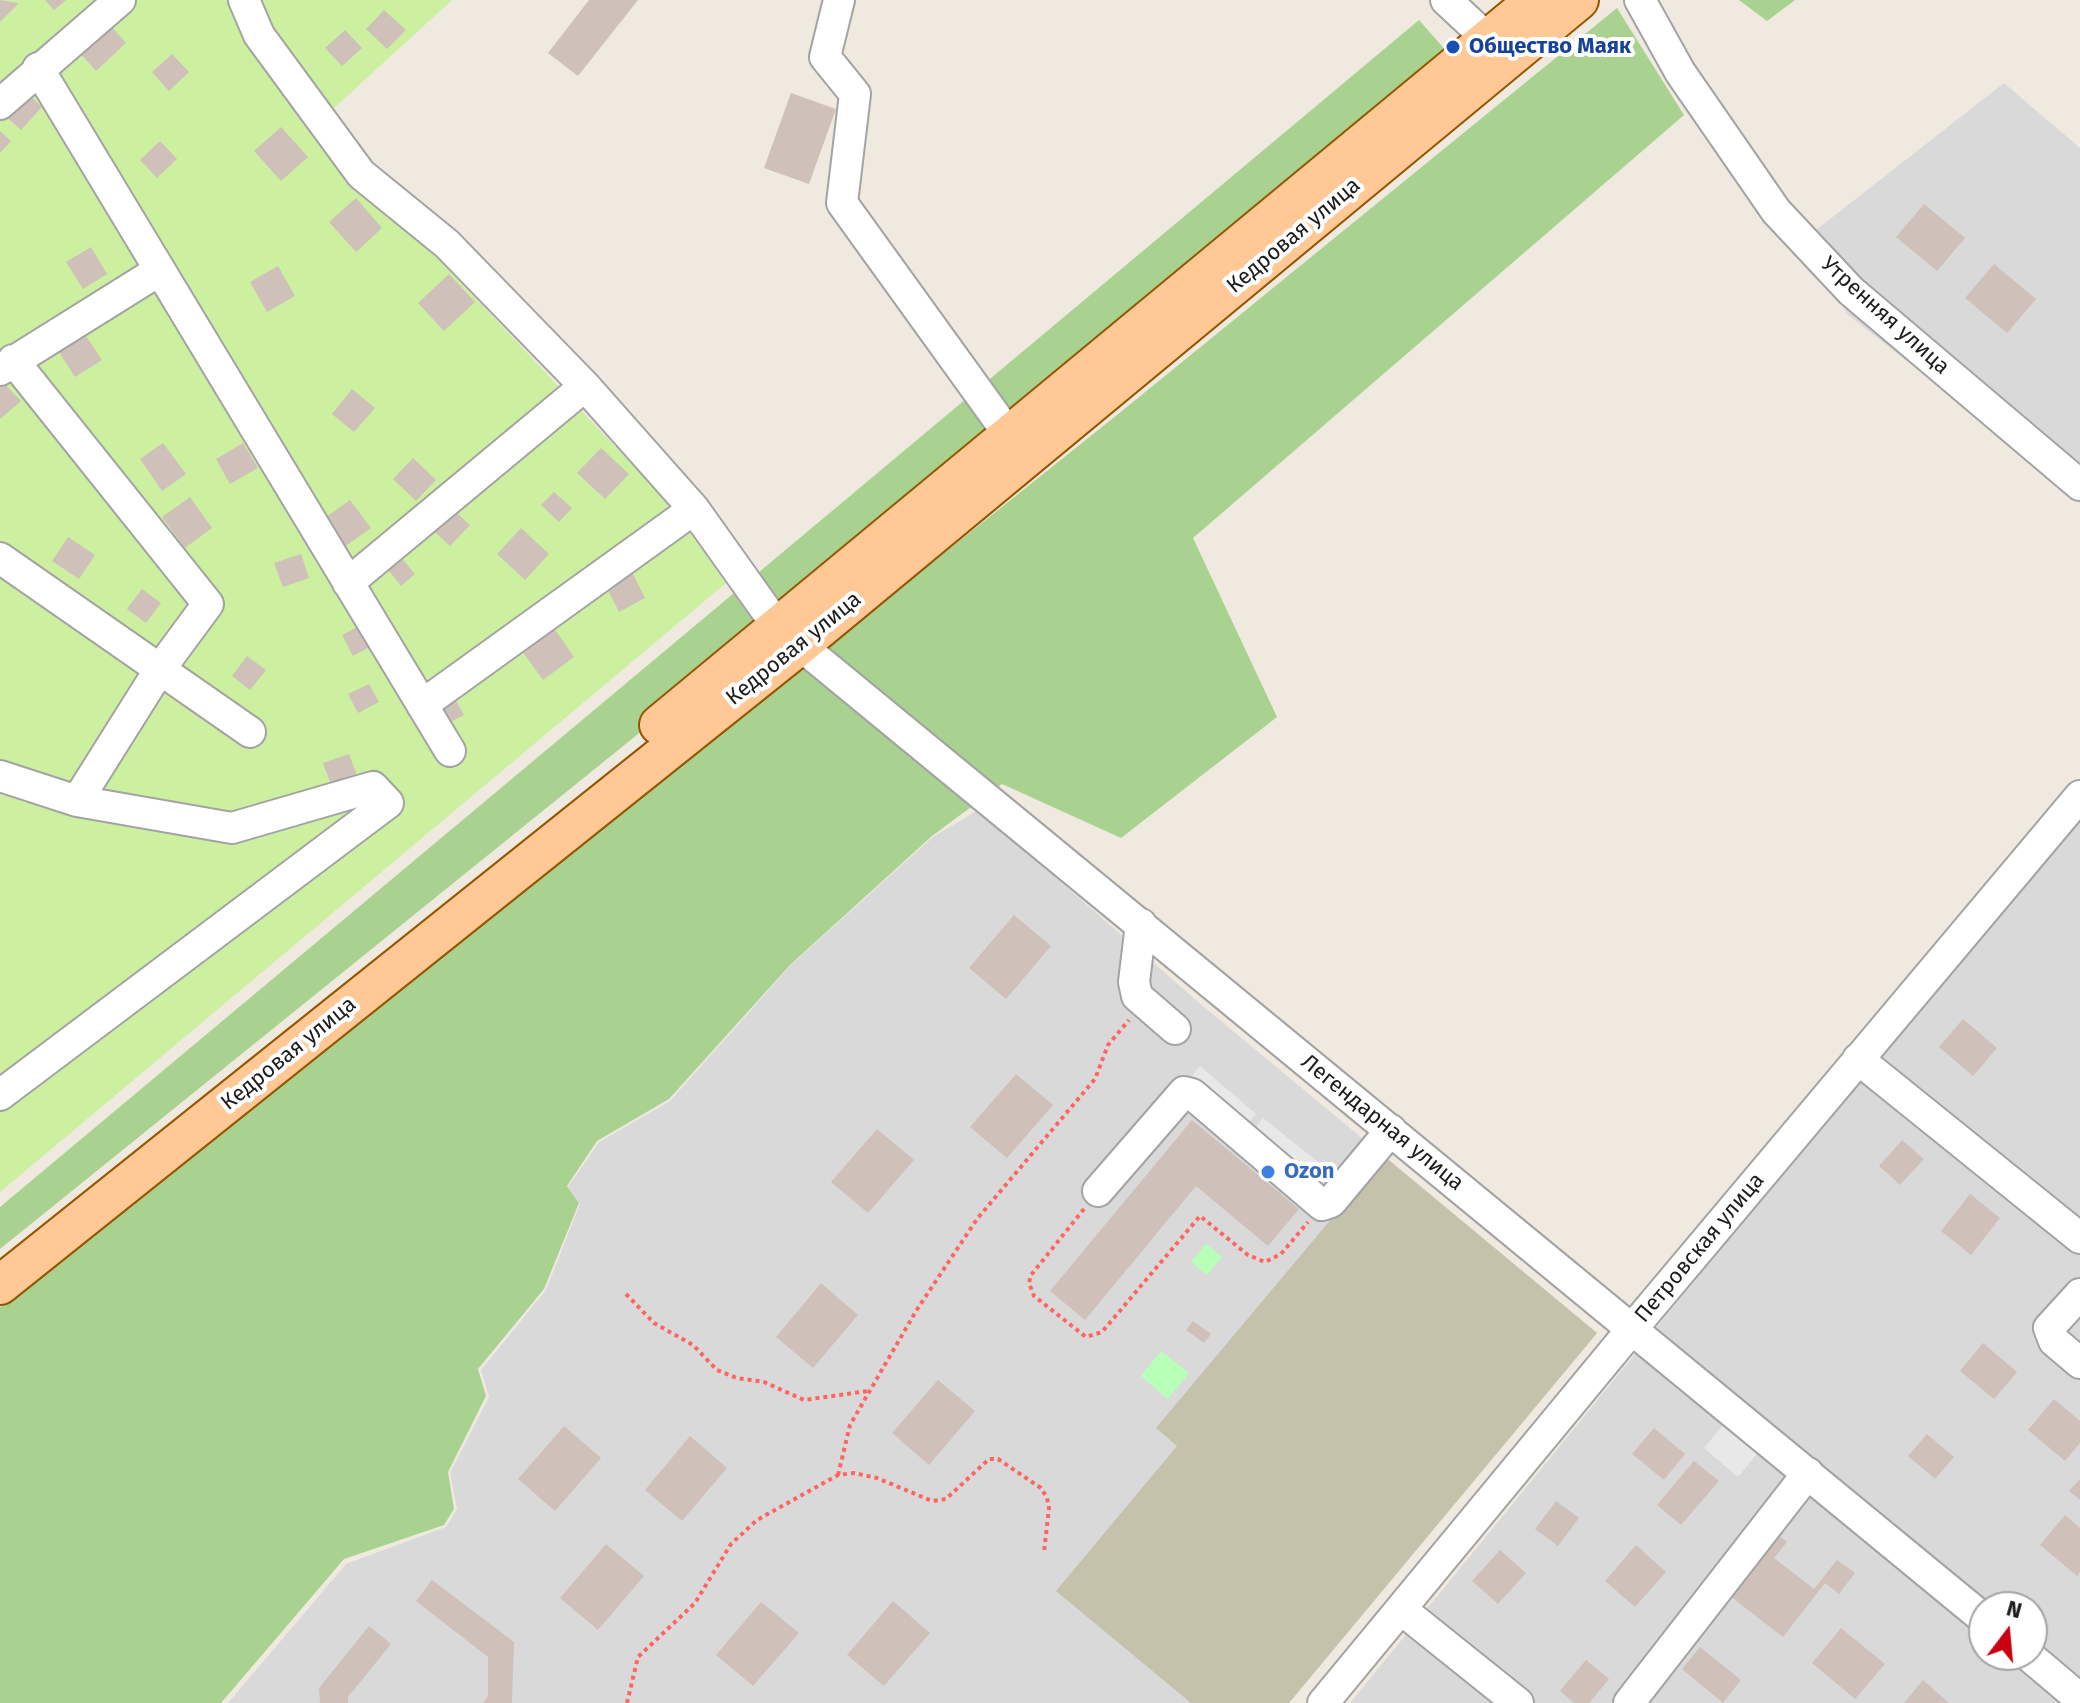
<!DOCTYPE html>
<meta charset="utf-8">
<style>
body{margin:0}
#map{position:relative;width:2080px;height:1703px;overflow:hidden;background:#efe9e0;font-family:"Fira Sans",sans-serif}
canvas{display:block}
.north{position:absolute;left:1968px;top:1591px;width:80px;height:80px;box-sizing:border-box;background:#fff;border:2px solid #a4a4a4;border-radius:50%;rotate:16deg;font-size:22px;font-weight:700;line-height:32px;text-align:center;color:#1c1c1c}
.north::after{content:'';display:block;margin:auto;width:28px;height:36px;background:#c80011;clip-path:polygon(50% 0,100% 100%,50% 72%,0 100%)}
</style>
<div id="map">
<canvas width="2080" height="1703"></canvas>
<div class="north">N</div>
</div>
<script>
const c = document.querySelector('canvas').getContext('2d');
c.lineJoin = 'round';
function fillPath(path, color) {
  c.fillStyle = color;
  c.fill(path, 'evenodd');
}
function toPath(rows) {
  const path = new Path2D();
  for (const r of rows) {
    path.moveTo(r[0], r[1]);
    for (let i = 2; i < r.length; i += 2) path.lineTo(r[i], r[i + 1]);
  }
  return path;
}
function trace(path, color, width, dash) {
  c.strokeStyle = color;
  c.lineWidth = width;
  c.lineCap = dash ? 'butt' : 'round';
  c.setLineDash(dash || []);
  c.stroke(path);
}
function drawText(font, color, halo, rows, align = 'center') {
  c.font = font + ' "Fira Sans",sans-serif';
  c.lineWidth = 8;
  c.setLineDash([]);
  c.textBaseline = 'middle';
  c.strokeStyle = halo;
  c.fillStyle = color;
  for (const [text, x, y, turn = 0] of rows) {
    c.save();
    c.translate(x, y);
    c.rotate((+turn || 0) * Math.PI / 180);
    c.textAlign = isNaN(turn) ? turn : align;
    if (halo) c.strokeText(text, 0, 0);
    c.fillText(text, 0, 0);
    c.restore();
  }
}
const residential = toPath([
 [2004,83,2080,148,2080,497,1847,314,1816,230],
 [2080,809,2080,1703,1350,1703],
 [1984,1607,2032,1607,2032,1655,1984,1655],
 [978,810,1204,1007,1597,1333,1289,1703,228,1703,346,1564,446,1527,457,1509,450,1473,489,1397,481,1370,546,1290,580,1204,568,1187,599,1142,670,1101,791,965,933,837]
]);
const construction = toPath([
 [1384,1156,1597,1333,1289,1703,1191,1703,1056,1591,1177,1446,1156,1428]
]);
const grass = toPath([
 [0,0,452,0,311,129,349,186,436,256,669,504,726,583,0,1192]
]);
const forest = toPath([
 [1739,0,1795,0,1767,21],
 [1617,8,1684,115,1193,538,1277,717,1121,838,1002,784,932,836,790,965,669,1099,597,1141,567,1186,579,1203,544,1289,478,1369,486,1396,448,1472,454,1509,444,1525,344,1559,221,1703,0,1703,0,1307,1117,415],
 [1419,20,1455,61,731,659,0,1249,0,1207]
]);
const park = toPath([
 [1206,1244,1222,1257,1207,1275,1191,1262],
 [1161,1351,1189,1373,1168,1399,1141,1376]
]);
const parking = toPath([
 [1200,1066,1256,1114,1247,1125,1191,1077],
 [1263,1118,1327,1169,1316,1182,1254,1130],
 [1727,1420,1762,1448,1738,1477,1704,1448]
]);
const building = toPath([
 [0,0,19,3,0,22],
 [45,0,66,0,54,10],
 [589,0,638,0,578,76,548,53],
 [384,10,406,30,387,49,366,29],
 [109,24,126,43,96,71,79,52],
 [345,30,362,48,342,66,325,48],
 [172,54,189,72,169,91,152,72],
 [21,87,42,107,21,130,0,111],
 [791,93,836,109,809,184,764,168],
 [281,127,308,157,281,181,254,151],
 [0,131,11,141,0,153],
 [160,141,177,159,157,178,140,160],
 [356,198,382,228,356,252,329,222],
 [1924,204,1965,238,1937,271,1896,237],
 [91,247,107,274,83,289,66,262],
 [1994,264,2036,299,2007,333,1965,298],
 [278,266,295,296,267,312,250,282],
 [449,274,475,302,444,331,418,303],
 [86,336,102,360,75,377,59,352],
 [0,379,21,401,0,419],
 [352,389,375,408,354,432,332,414],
 [163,443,186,474,162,491,140,459],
 [243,443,258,468,230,484,216,459],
 [601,448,629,474,605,499,577,473],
 [413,458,436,480,416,501,393,479],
 [554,492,572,508,559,522,541,505],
 [190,497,212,528,185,548,162,517],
 [350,500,371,528,340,550,319,522],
 [446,503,470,525,450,546,426,524],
 [521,528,549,554,525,580,497,554],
 [68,537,95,555,79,579,52,561],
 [301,554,309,578,283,587,274,563],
 [400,556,415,574,401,586,386,567],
 [633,574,645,598,619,612,607,588],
 [142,589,161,603,146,623,127,609],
 [361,625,371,646,353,656,342,635],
 [554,628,574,657,543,680,522,651],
 [247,656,266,670,250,690,232,676],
 [369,684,379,702,358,713,348,694],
 [453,695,464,715,445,725,434,704],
 [349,754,358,778,332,787,323,763],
 [1014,915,1051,946,1006,999,969,968],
 [1963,1019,1997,1048,1973,1076,1939,1047],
 [1016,1074,1053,1105,1007,1158,970,1127],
 [1192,1120,1299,1209,1268,1246,1196,1186,1085,1320,1050,1291],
 [877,1129,914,1160,868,1213,831,1182],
 [1902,1140,1924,1159,1900,1185,1879,1166],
 [1970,1194,2000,1218,1971,1255,1941,1231],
 [821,1283,858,1315,813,1368,776,1337],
 [1193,1321,1211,1334,1204,1343,1186,1330],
 [1983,1343,2017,1372,1994,1399,1960,1371],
 [938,1380,975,1411,929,1465,892,1433],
 [2054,1399,2080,1421,2080,1443,2065,1461,2028,1430],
 [564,1426,601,1458,555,1511,518,1479],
 [1654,1428,1685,1454,1664,1480,1632,1454],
 [1927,1434,1954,1457,1935,1479,1908,1456],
 [690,1436,727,1468,682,1521,645,1490],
 [1694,1461,1719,1481,1681,1525,1657,1505],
 [2080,1479,2080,1500,2069,1491],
 [1556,1501,1579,1518,1558,1546,1535,1529],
 [2065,1515,2080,1528,2080,1572,2077,1576,2040,1545],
 [1774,1532,1787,1542,1774,1558,1814,1589,1837,1560,1855,1573,1839,1594,1825,1583,1783,1637,1726,1593],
 [606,1544,644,1576,598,1630,560,1598],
 [1636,1545,1666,1572,1635,1607,1605,1581],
 [1500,1550,1526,1573,1498,1604,1472,1581],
 [432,1580,514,1642,512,1703,483,1703,488,1696,488,1657,416,1601],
 [893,1601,930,1633,884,1686,847,1655],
 [761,1602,799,1633,753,1686,716,1655],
 [369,1626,391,1644,348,1697,348,1703,320,1703,319,1688],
 [1841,1628,1885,1664,1855,1699,1812,1663],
 [1700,1647,1741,1680,1723,1703,1682,1669],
 [1586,1660,1609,1679,1589,1703,1574,1703,1560,1691],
 [1923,1680,1949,1703,1904,1703]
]);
const path = toPath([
 [1084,1209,1031,1275,1029,1283,1034,1296,1086,1337,1102,1332,1200,1216,1248,1255,1265,1262,1281,1254,1308,1222],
 [626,1294,654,1323,693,1345,717,1370,737,1378,764,1382,804,1400,868,1391],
 [838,1475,850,1425,916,1311,977,1219,1095,1079,1108,1045,1129,1020],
 [627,1703,638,1657,695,1603,731,1544,757,1520,838,1475,854,1473,877,1478,932,1501,946,1499,989,1459,998,1459,1041,1488,1047,1498,1049,1508,1044,1552]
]);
const minor = toPath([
 [244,0,259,35,361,174,447,244,585,386,694,509,778,627,1984,1619],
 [839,0,825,57,855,94,842,203,1010,436],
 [1446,0,1504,54],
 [1640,0,1680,72,1776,211,1851,291,2080,485],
 [38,68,450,751],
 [0,104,120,0],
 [13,360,208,604,160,669,77,801],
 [0,370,160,270],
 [0,558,250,732],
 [348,583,585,386],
 [422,705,694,509],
 [0,776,77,801,232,828,373,787,388,803,0,1095],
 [1141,924,1134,982,1137,996,1175,1029],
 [1858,1059,2080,1238],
 [1098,1191,1184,1092,1192,1094,1322,1205,1331,1202,1391,1130],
 [2080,1294,2049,1328,2054,1341,2080,1363],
 [1402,1610,1518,1703],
 [2028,1655,2080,1699],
 [1323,1703,1632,1329,2080,796],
 [1629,1703,1808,1473]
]);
const major = toPath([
 [659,725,1535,0],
 [0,1285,799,646,1579,0]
]);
const markers = [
 [1453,47,8,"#1a4fb4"],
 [1268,1172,8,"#3f7fe0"]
];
const transitNames = [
 ["Общество Маяк",1469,47]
];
const streetNames = [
 ["Кедровая улица",1294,236,-40],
 ["Утренняя улица",1885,316,42],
 ["Кедровая улица",794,649,-39],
 ["Кедровая улица",289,1054,-39],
 ["Легендарная улица",1382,1123,39],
 ["Петровская улица",1700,1248,-50]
];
const shopNames = [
 ["Ozon",1284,1172]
];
fillPath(residential, '#dad9d9');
fillPath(construction, '#c4c2ab');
fillPath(grass, '#cdefa0');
fillPath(forest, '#a9d291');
fillPath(park, '#b8ffb7');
fillPath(parking, '#e8e8e8');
fillPath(building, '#cfc1b9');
trace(minor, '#a3a3a3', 34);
trace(major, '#945700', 42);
trace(path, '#ff6461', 4, [4, 4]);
trace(minor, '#fff', 30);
trace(major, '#ffc895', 38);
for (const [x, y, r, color] of markers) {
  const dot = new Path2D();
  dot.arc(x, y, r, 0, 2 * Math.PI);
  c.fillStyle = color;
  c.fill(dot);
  trace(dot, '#fff', 3);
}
drawText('bold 22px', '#164399', '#fff', transitNames, 'left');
drawText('22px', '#1c1c1c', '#fff', streetNames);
drawText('bold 22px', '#366cbe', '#fff', shopNames, 'left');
</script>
